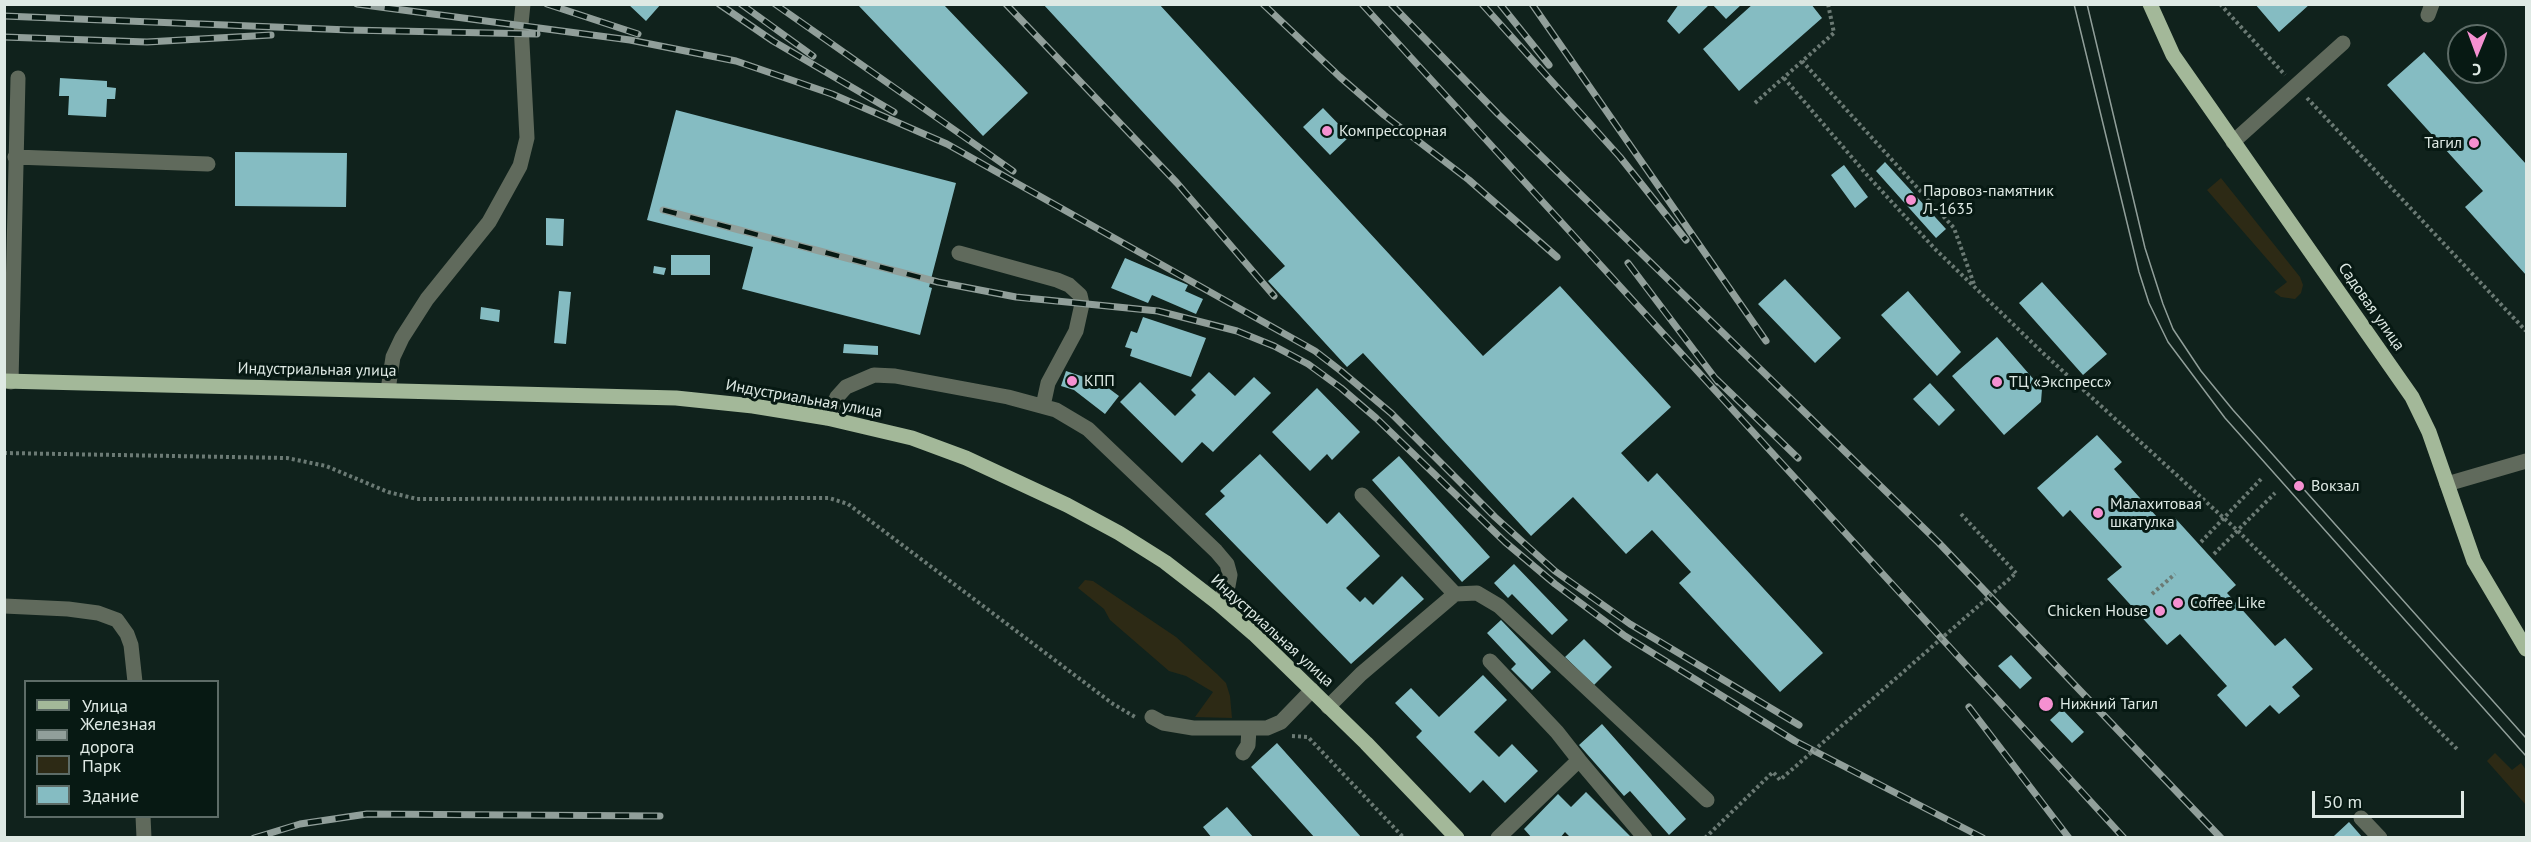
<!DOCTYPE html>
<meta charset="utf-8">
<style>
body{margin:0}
#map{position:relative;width:2531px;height:842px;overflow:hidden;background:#10221c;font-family:"PT Sans",sans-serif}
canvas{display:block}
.frame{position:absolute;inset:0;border:6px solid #dee9e4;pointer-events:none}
.legend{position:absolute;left:24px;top:680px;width:195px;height:138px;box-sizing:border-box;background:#071913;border:2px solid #5d6c67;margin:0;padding:8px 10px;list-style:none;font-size:18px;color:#dee9e4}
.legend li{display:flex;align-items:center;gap:12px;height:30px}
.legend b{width:30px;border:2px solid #5d6c67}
.north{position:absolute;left:2447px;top:24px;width:60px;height:60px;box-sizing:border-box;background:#071913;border:2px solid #5d6c67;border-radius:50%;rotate:181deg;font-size:16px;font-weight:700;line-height:24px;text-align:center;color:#dee9e4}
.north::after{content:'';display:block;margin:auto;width:21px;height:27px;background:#f590d1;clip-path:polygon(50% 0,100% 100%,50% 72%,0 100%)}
.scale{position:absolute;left:2312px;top:791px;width:152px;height:27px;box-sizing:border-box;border:3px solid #dee9e4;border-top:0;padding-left:8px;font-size:18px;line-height:21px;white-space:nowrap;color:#dee9e4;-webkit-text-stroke:4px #071913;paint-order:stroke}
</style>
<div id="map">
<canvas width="2531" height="842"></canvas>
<div class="frame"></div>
<ul class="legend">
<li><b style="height:8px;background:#a3b899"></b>Улица</li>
<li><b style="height:8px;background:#919f9a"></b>Железная дорога</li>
<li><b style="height:16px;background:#2d2a15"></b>Парк</li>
<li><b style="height:16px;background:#85bcc2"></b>Здание</li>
</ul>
<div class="north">С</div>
<div class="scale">50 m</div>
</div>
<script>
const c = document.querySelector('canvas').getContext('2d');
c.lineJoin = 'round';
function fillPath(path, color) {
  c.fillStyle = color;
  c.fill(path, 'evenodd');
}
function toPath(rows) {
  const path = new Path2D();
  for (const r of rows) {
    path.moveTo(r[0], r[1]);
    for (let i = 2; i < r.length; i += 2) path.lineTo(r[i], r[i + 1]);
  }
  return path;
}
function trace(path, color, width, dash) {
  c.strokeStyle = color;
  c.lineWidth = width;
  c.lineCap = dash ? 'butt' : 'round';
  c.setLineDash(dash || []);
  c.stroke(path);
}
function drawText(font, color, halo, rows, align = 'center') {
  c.font = font + ' "PT Sans",sans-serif';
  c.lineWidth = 6;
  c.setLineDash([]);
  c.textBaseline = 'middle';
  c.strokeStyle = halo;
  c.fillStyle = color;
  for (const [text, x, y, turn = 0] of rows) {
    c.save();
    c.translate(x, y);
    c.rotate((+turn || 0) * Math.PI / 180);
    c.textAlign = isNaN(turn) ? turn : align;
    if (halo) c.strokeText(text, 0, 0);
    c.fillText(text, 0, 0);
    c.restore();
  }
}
const green = toPath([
 [2221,178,2300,277,2303,285,2301,293,2295,299,2281,297,2274,292,2287,282,2207,190],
 [1085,580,1093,581,1176,637,1217,674,1226,683,1230,696,1232,718,1195,717,1213,692,1186,676,1169,671,1110,620,1104,609,1078,588],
 [2495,753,2512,770,2521,763,2526,770,2526,805,2487,761]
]);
const building = toPath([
 [628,4,661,4,646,21],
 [1043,4,1159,4,1483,356,1560,286,1671,407,1621,453,1648,482,1657,473,1823,653,1780,692,1679,583,1691,572,1652,530,1626,554,1573,497,1531,536,1363,353,1347,367,1268,281,1285,266],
 [1679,4,1710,4,1679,34,1667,21],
 [1712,4,1742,4,1726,19],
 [1753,4,1811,4,1822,18,1739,91,1703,49],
 [2255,4,2310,4,2279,32],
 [858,5,944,5,1028,93,983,136],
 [2424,52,2526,164,2526,275,2465,207,2483,191,2387,85],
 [60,78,107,81,107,87,116,88,115,99,107,99,106,117,68,115,69,96,59,96],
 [1323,108,1350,136,1330,155,1303,127],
 [676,110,956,183,929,287,932,288,920,335,742,289,753,247,647,220],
 [235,152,347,153,346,207,235,206],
 [1885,162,1946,229,1936,238,1876,171],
 [1844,165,1868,197,1855,208,1831,175],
 [546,218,564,219,563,246,546,245],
 [671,255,710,255,710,275,671,275],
 [1125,258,1188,285,1185,291,1203,299,1196,314,1152,295,1148,303,1111,288],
 [654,266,666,268,664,275,653,273],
 [1785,279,1841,338,1815,363,1758,304],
 [2042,282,2107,354,2083,375,2019,303],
 [559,291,571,292,566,344,554,343],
 [1908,291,1961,352,1937,376,1881,315],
 [481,307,500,310,499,322,480,319],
 [1143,317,1206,338,1191,377,1130,356,1132,349,1125,347,1131,331,1137,333],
 [1997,337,2042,389,2041,402,2004,435,1952,376],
 [844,344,878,346,878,355,843,353],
 [1066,371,1084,377,1088,373,1119,396,1105,414,1074,390,1061,386],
 [1209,372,1235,396,1254,377,1271,393,1213,452,1202,442,1182,463,1120,402,1140,382,1175,416,1196,395,1191,390],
 [1930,383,1955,410,1939,426,1913,399],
 [1317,388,1360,432,1332,460,1327,454,1310,471,1272,432],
 [2097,435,2122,462,2114,469,2166,527,2175,518,2236,585,2227,593,2275,646,2285,638,2313,669,2292,687,2300,696,2279,714,2270,705,2246,727,2217,695,2227,686,2180,634,2167,645,2107,579,2122,567,2070,510,2063,517,2037,488],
 [1260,454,1327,524,1339,512,1380,556,1346,588,1360,602,1365,597,1373,605,1402,576,1424,599,1351,664,1205,514,1225,496,1220,491],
 [1399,456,1490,557,1462,582,1372,480],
 [1514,564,1568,620,1552,635,1512,594,1508,598,1494,583],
 [1501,620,1551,672,1532,690,1511,669,1516,664,1487,633],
 [1584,639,1612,667,1594,685,1565,657],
 [2011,655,2032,678,2020,689,1998,666],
 [1483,675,1507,700,1474,732,1499,757,1512,744,1538,771,1505,803,1483,780,1470,793,1416,737,1422,731,1395,703,1411,688,1439,717],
 [2062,709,2084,732,2072,743,2050,720],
 [1602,724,1686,819,1669,835,1630,791,1624,796,1579,745],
 [1277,743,1362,838,1315,838,1251,767],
 [1586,792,1632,838,1571,838,1565,832,1560,838,1532,838,1524,829,1558,794,1571,807],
 [1227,807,1254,838,1212,838,1203,827],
 [2349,822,2363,838,2332,838,2335,835]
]);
const path = toPath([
 [2220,4,2285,75],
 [1802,61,1954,228,1975,287],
 [1784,78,1867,175,1935,249,2043,353,2238,531,2458,750],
 [2307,98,2526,331],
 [1755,103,1834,33,1828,4],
 [4,453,287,458,326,466,388,492,417,499,829,498,848,504,1113,704,1137,718],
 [1961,514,2016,573],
 [2201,542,2262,478],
 [2214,554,2275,493],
 [2152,594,2175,574],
 [1292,736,1308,737,1404,838]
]);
const minor = toPath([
 [2428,15,2432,4],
 [2233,142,2343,43],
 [15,157,208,164],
 [959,253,1057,280,1069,285,1080,295,1082,304,1076,331,1048,383,1043,406],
 [11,382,18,78],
 [388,390,393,357,402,338,427,299,489,222,520,166,527,138,521,24,523,4],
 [827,418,837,397,846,387,874,375,895,376,1008,397,1056,410,1088,429,1216,551,1227,564,1230,575,1228,586,1218,603],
 [2447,484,2526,461],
 [1455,594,1477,593,1499,606,1707,800],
 [4,606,68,609,98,613,117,620,127,634,131,645,135,682],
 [1490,661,1557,732,1579,760],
 [1328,707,1361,674,1455,594,1362,495],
 [1152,717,1163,723,1193,728,1267,728,1281,722,1312,690],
 [1243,753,1248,745,1249,729],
 [143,816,144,838],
 [2361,818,2380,838],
 [1498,838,1579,760,1645,838]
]);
const major = toPath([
 [2150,4,2173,55,2412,397,2429,432,2474,561,2526,649],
 [4,381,676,398,753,406,827,418,912,438,966,458,1067,505,1119,533,1165,562,1218,603,1254,634,1366,743,1457,838]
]);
const tram = toPath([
 [2074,4,2139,272,2149,303,2168,342,2225,418,2526,756],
 [2087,4,2145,248,2163,304,2173,329,2201,371,2233,410,2526,738]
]);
const rail = toPath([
 [357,4,630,40,736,61,832,94,947,144,1315,351,1341,371,1391,413,1495,517,1555,571,1630,624,1799,725],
 [547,4,638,34],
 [719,4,773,41,894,112],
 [741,4,813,56],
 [775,4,1013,171],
 [1006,4,1177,183,1274,296],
 [1263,4,1340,77,1384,115,1469,180,1557,257],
 [1362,4,2124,838],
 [1391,4,1498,114,1939,543,2221,838],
 [1482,4,1620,157,1686,240],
 [1500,4,1549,65],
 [1532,4,1766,341],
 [4,16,349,30,537,34],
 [4,37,147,42,271,35],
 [663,210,938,282,1016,297,1158,311,1237,331,1274,346,1308,364,1341,388,1376,418,1505,542,1555,584,1625,636,1795,741,1983,838],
 [1628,263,1718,382],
 [1715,378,1798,458],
 [1969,707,2069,838],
 [254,838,300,824,367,814,660,816]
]);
const pathBridge = toPath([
 [1705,838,1773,772,1780,780,2016,573]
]);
const markers = [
 [1327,131,6,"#f590d1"],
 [2474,143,6,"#f590d1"],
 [1911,200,6,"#f590d1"],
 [1072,381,6,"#f590d1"],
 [1997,382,6,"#f590d1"],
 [2299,486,6,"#f590d1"],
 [2098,513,6,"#f590d1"],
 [2178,603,6,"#f590d1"],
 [2160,611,6,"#f590d1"],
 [2046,704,8,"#f590d1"]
];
const poiNames = [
 ["Компрессорная",1339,131],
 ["Тагил",2462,143,"right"],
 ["Паровоз-памятник",1923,191],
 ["Л-1635",1923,209],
 ["КПП",1084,381],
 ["ТЦ «Экспресс»",2009,382],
 ["Вокзал",2311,486],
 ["Малахитовая",2110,504],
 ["шкатулка",2110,522],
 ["Coffee Like",2190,603],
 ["Chicken House",2148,611,"right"],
 ["Нижний Тагил",2060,704]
];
const streetNames = [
 ["Садовая улица",2371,307,55],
 ["Индустриальная улица",317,370,1],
 ["Индустриальная улица",804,399,10],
 ["Индустриальная улица",1272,631,42]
];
fillPath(green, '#2d2a15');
fillPath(building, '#85bcc2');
trace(path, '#6b7a74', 4, [3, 3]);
trace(minor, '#606a5c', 15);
trace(major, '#a3b899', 15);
trace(tram, '#919f9a', 1.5);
trace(rail, '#919f9a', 7);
trace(rail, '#071913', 4.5, [14]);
trace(pathBridge, '#6b7a74', 4, [3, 3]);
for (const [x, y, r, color] of markers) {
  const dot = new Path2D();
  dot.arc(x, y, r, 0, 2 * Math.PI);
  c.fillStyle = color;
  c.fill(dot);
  trace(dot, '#071913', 2);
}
drawText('16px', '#dee9e4', '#071913', poiNames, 'left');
drawText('16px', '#dee9e4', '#071913', streetNames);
</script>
